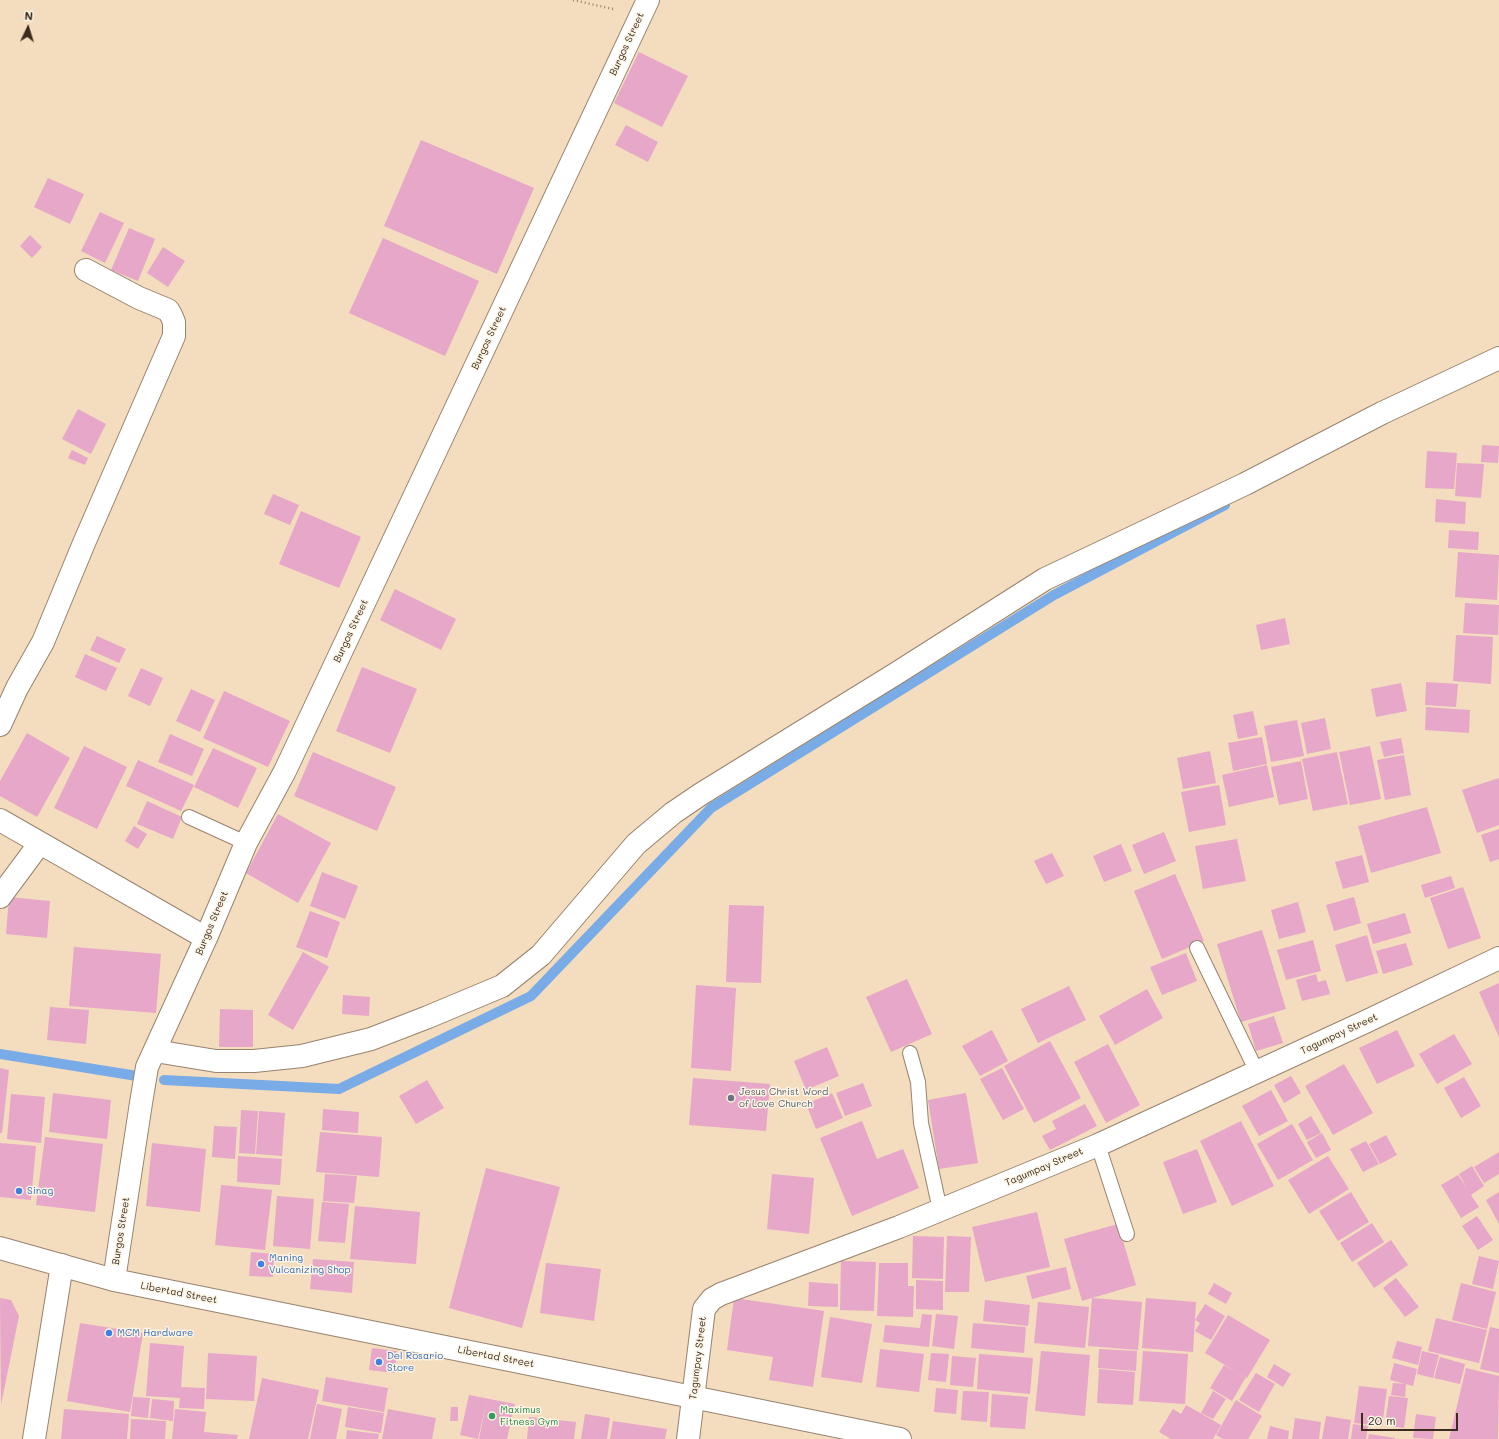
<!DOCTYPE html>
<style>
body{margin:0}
#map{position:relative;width:1499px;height:1439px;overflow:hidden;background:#f4dcbe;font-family:Mali,sans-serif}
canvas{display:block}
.north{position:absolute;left:8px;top:8px;width:40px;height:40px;-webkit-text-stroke:3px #fcf5e5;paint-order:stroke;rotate:4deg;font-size:11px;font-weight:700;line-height:16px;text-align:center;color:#3b2a1e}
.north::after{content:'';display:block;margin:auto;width:14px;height:18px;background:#3b2a1e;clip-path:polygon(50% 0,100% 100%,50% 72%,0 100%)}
.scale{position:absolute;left:1361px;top:1413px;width:97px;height:18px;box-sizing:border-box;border:2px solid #3b2a1e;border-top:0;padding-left:5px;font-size:12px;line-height:14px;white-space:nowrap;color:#3b2a1e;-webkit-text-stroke:3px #fcf5e5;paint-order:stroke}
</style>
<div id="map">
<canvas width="1499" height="1439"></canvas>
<div class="north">N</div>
<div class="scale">20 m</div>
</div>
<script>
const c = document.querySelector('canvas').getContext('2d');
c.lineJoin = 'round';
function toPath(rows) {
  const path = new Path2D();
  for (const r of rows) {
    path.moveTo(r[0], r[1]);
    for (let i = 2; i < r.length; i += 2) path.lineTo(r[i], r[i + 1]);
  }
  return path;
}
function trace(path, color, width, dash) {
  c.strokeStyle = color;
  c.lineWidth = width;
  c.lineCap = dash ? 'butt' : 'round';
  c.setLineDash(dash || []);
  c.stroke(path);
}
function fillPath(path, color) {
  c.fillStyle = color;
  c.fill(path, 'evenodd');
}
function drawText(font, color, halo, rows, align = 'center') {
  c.font = font + ' Mali,sans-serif';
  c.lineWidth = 3;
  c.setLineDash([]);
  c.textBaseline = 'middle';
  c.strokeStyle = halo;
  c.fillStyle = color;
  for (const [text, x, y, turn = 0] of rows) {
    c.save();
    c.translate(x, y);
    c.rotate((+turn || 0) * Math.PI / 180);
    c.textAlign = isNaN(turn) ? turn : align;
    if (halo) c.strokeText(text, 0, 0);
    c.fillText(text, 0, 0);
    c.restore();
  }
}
const stream = toPath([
 [0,1054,137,1076],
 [164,1080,339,1089,531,996,711,808,1054,595,1225,505]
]);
const building = toPath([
 [639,52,688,76,662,127,614,103],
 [626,125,658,142,648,162,615,145],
 [421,140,534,188,497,274,384,226],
 [48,178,84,194,70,224,34,207],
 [100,212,124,223,105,263,81,251],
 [129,228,155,239,138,281,111,270],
 [30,235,42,247,32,258,20,246],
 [383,238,479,281,445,356,349,313],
 [163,247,185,261,168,287,147,273],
 [78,409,106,424,91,454,62,439],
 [1482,445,1499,446,1498,463,1481,462],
 [72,450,88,458,85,465,68,458],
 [1427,451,1457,453,1454,489,1425,488],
 [1457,463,1484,464,1481,498,1455,496],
 [273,494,299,505,290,525,264,514],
 [1436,499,1466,502,1465,524,1435,522],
 [301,511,361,537,339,588,279,564],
 [1449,530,1479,532,1478,550,1448,548],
 [1458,552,1499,555,1497,600,1455,597],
 [395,589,456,619,441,650,380,620],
 [1465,603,1499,605,1498,635,1463,633],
 [1285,618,1290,644,1261,650,1256,625],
 [1456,635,1493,637,1491,684,1453,681],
 [97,636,126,649,119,663,90,650],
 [85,654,117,668,106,691,75,677],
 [362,667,417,689,390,753,336,731],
 [141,668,163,678,150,706,128,696],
 [1426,682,1458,684,1456,707,1425,705],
 [1401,683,1407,711,1376,717,1371,689],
 [191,689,215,700,200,732,176,721],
 [224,691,290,721,268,767,203,738],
 [1426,707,1470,710,1469,733,1425,730],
 [1253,711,1258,735,1238,739,1233,715],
 [1325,718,1331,749,1307,754,1301,723],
 [1297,720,1304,756,1271,762,1264,726],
 [27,733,70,758,37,817,0,796,0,781],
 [170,734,204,749,192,776,158,762],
 [1262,737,1267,764,1233,771,1228,743],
 [1401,738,1404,753,1384,757,1380,742],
 [84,746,127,767,97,829,54,808],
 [1370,746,1381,799,1350,805,1339,752],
 [213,748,257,768,238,808,194,787],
 [1210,751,1216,783,1183,789,1177,758],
 [313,752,396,787,377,831,294,796],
 [1337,752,1348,804,1313,811,1302,759],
 [1404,755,1411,795,1385,800,1377,760],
 [138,760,194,785,181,811,126,786],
 [1301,761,1308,799,1279,805,1271,767],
 [1267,765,1274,797,1229,807,1222,775],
 [1499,778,1499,825,1477,833,1462,790],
 [1219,785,1226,825,1189,832,1181,792],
 [147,801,182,817,173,839,137,824],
 [1427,807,1441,853,1371,873,1358,826],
 [278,814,331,843,298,903,246,873],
 [134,826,147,834,138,849,125,841],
 [1499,829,1499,859,1490,862,1481,835],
 [1164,832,1176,861,1144,874,1132,845],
 [1237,839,1246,881,1203,889,1195,846],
 [1121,844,1132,871,1104,882,1093,856],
 [1052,853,1064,876,1046,884,1034,861],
 [1362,855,1369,882,1343,889,1335,862],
 [322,872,358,886,345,919,310,906],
 [1175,874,1204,941,1162,959,1134,891],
 [1451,876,1455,888,1425,898,1421,885],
 [1463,887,1481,938,1448,949,1430,898],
 [9,897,50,901,47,938,6,934],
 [1354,897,1361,923,1334,931,1326,905],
 [1298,902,1306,932,1279,939,1271,910],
 [729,905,764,906,761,983,726,982],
 [310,911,340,922,327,958,296,947],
 [1405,913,1411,933,1373,944,1367,924],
 [1262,930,1286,1009,1241,1022,1217,944],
 [1367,935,1378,973,1346,982,1335,945],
 [1313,940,1321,971,1286,980,1277,950],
 [1406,943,1413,965,1383,974,1376,951],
 [74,947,161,954,156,1013,69,1006],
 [303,952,329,967,293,1030,268,1015],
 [1186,953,1197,981,1162,995,1150,967],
 [1316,974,1318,982,1326,980,1330,994,1302,1001,1296,980],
 [907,979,932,1034,891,1052,866,997],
 [1499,983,1499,1037,1479,992],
 [696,985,736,988,731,1071,691,1068],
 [1069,986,1086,1020,1038,1043,1021,1009],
 [1147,989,1163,1018,1115,1045,1099,1016],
 [343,995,370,997,369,1016,342,1014],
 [50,1007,89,1010,86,1044,47,1040],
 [220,1009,253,1010,253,1047,219,1047],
 [1274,1016,1283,1043,1256,1051,1248,1024],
 [992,1030,1008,1061,980,1076,962,1046],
 [1397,1030,1415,1066,1377,1084,1359,1048],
 [1454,1034,1472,1064,1437,1084,1419,1054],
 [1050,1041,1081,1098,1034,1123,1004,1066],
 [1108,1044,1140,1105,1106,1123,1074,1062],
 [827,1047,839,1076,806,1090,794,1061],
 [1344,1064,1373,1113,1333,1135,1305,1086],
 [0,1068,9,1070,2,1133,0,1133],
 [1002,1068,1024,1109,1003,1120,980,1079],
 [1291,1076,1301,1093,1284,1103,1274,1085],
 [1464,1077,1481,1106,1461,1118,1444,1088],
 [693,1078,770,1084,766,1131,689,1125],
 [427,1080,444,1108,416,1124,399,1096],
 [863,1083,872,1106,845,1116,836,1093],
 [1271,1090,1288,1121,1259,1136,1242,1106],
 [53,1093,111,1100,107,1139,49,1132],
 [832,1093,843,1118,816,1129,806,1104],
 [966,1093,978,1163,939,1169,928,1100],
 [11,1094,45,1097,41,1143,7,1139],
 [1085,1104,1097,1126,1050,1150,1042,1136,1056,1129,1052,1121],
 [323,1109,359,1112,358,1133,322,1130],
 [241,1110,258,1111,255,1154,239,1153],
 [259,1111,285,1113,282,1156,256,1154],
 [1311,1116,1321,1133,1307,1140,1298,1124],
 [862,1121,877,1159,903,1149,919,1188,852,1216,820,1138],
 [1241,1121,1274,1186,1232,1206,1200,1141],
 [1292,1124,1313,1160,1278,1180,1257,1144],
 [214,1126,237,1127,235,1159,212,1157],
 [320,1132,382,1137,379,1177,316,1172],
 [1322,1133,1331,1150,1316,1158,1307,1142],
 [1386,1135,1397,1155,1380,1164,1369,1144],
 [45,1137,103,1144,95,1212,36,1205],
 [1366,1141,1379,1164,1363,1172,1350,1149],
 [0,1143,36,1146,31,1200,0,1197],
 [152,1143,206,1149,200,1212,146,1206],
 [1197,1149,1217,1202,1183,1214,1163,1162],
 [1499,1152,1499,1174,1484,1183,1474,1167],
 [238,1156,282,1159,280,1185,237,1182],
 [1328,1156,1349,1189,1309,1214,1288,1180],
 [1472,1166,1484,1186,1471,1195,1479,1207,1461,1218,1441,1185,1458,1175,1467,1188,1459,1174],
 [486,1168,560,1187,522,1328,449,1308],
 [325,1174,357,1176,354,1203,323,1201],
 [772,1174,814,1178,809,1234,767,1229],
 [221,1185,272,1190,265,1250,215,1245],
 [1351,1192,1369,1222,1338,1241,1319,1211],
 [1499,1192,1499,1224,1486,1200],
 [277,1196,314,1199,310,1249,273,1246],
 [322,1202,349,1204,345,1243,318,1241],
 [355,1206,420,1212,416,1264,350,1259],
 [1037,1212,1050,1267,985,1282,972,1227],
 [1477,1216,1493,1240,1478,1250,1462,1226],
 [1372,1223,1384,1242,1352,1262,1340,1243],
 [1118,1224,1136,1285,1082,1301,1064,1239],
 [913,1236,944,1237,943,1279,912,1278],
 [947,1236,971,1237,969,1292,945,1292],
 [1391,1240,1408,1265,1374,1288,1357,1263],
 [251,1252,274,1254,273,1277,249,1276],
 [1479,1256,1499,1261,1493,1289,1472,1284],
 [313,1259,354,1262,352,1293,310,1289],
 [841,1261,876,1262,874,1311,840,1310],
 [546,1263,601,1269,594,1321,540,1313],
 [879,1263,908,1263,908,1286,914,1286,913,1317,877,1316],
 [1066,1267,1071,1289,1032,1299,1026,1276],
 [1396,1278,1419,1307,1405,1317,1383,1288],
 [916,1280,943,1281,943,1310,916,1309],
 [809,1282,838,1284,838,1307,808,1306],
 [1214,1283,1232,1293,1226,1304,1208,1294],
 [1461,1283,1496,1292,1487,1329,1452,1320],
 [0,1298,11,1300,19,1316,1,1405],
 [734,1298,824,1311,813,1387,769,1380,773,1357,727,1350],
 [1092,1298,1142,1302,1138,1350,1088,1346],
 [1146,1298,1196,1302,1193,1352,1142,1348],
 [985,1300,1030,1305,1028,1326,983,1321],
 [1038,1302,1089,1307,1085,1348,1034,1343],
 [1205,1304,1225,1316,1211,1340,1195,1331,1200,1323,1195,1320],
 [922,1314,932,1315,929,1347,883,1342,885,1325,920,1328],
 [936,1314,958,1316,954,1349,932,1346],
 [1228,1315,1270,1340,1247,1378,1205,1353],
 [830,1317,872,1324,862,1383,821,1377],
 [1436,1318,1487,1330,1479,1363,1428,1351],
 [80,1323,143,1333,130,1412,67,1401],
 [973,1323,1026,1327,1024,1353,971,1348],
 [1490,1327,1499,1329,1499,1373,1480,1369],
 [1397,1341,1422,1347,1418,1365,1392,1358],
 [150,1343,184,1346,181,1387,205,1388,204,1409,179,1408,180,1398,146,1396],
 [372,1348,397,1351,395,1373,369,1370],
 [880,1349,924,1354,919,1392,876,1387],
 [1099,1349,1137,1351,1136,1371,1098,1368],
 [1041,1351,1090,1355,1085,1416,1035,1411],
 [1143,1351,1188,1354,1185,1404,1139,1401],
 [1422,1351,1439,1355,1433,1378,1417,1374],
 [208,1353,257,1356,254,1401,206,1399],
 [931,1353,949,1354,946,1382,928,1380],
 [979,1354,1033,1358,1030,1394,977,1389],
 [952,1356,976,1358,973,1387,950,1385],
 [1440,1357,1465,1364,1460,1384,1434,1378],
 [1394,1363,1417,1369,1413,1386,1390,1380],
 [1274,1364,1291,1374,1283,1387,1267,1377],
 [1224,1365,1246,1377,1232,1401,1210,1388],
 [1466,1368,1499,1376,1498,1439,1449,1439],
 [1099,1369,1135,1372,1133,1405,1097,1403],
 [1256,1373,1275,1384,1259,1412,1239,1400],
 [326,1377,388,1388,384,1412,322,1401],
 [262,1378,319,1390,308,1439,249,1439],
 [1393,1383,1406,1384,1405,1397,1391,1395],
 [1359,1386,1387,1389,1382,1426,1354,1423],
 [936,1388,958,1390,956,1414,934,1412],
 [963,1391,989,1392,987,1422,961,1420],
 [1213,1391,1226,1399,1213,1419,1201,1413],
 [992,1394,1028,1397,1025,1429,990,1427],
 [469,1395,515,1404,507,1439,479,1439,487,1400,478,1439,460,1435],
 [1389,1396,1408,1398,1404,1428,1385,1425],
 [133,1397,150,1398,148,1418,131,1416],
 [152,1399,174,1401,173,1421,150,1418],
 [1236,1400,1262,1416,1248,1439,1223,1439,1216,1435],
 [317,1404,342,1409,336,1439,310,1439],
 [1186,1405,1221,1425,1213,1439,1171,1439,1159,1432,1173,1409,1181,1414],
 [348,1407,384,1413,381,1433,345,1427],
 [451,1407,458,1407,458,1421,450,1421],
 [64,1409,129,1414,127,1439,61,1439],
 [175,1409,206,1412,204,1432,238,1435,237,1439,172,1439],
 [388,1409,436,1418,432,1439,382,1439],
 [585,1414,610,1418,607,1439,581,1439],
 [1416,1414,1436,1417,1433,1439,1413,1438],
 [1326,1416,1351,1420,1348,1439,1322,1439],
 [529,1417,576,1422,574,1439,527,1439],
 [1295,1418,1321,1422,1319,1439,1292,1439],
 [131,1419,166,1421,165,1439,130,1439],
 [613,1421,667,1429,665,1439,610,1439],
 [1353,1424,1368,1426,1366,1439,1351,1439],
 [1270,1426,1289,1431,1288,1439,1267,1439],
 [347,1430,379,1434,378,1439,346,1439],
 [1369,1434,1395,1438,1395,1439,1368,1439]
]);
const path = toPath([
 [573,0,613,9]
]);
const lane = toPath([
 [189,817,246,843],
 [1197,948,1257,1072],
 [910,1053,918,1082,921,1123,940,1210],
 [1098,1145,1127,1234]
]);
const street = toPath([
 [0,725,17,688,43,642,84,543,174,336,174,322,171,315,168,310,139,298,86,270],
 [0,820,206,938],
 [0,897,40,843],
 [155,1051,216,1061,254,1061,302,1056,371,1039,428,1017,502,986,541,955,636,844,673,813,701,794,897,673,1045,579,1245,484,1382,413,1499,358],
 [114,1280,141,1103,147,1067,206,938,246,843,285,771,648,0],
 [34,1439,62,1265],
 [688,1439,704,1309,712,1299,721,1294,899,1227,1098,1145,1365,1022,1499,958]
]);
const highway = toPath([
 [0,1248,114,1280,900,1439]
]);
const markers = [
 [731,1098,4,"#6b7280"],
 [19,1191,4,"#3f7fe0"],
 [261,1264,4,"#3f7fe0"],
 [109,1333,4,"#3f7fe0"],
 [379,1362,4,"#3f7fe0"],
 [492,1416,4,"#2e9e5b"]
];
const streetNames = [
 ["Burgos Street",627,44,-65],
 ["Burgos Street",489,338,-65],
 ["Burgos Street",351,631,-65],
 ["Burgos Street",212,923,-67],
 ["Tagumpay Street",1339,1034,-25],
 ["Tagumpay Street",1044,1167,-23],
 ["Burgos Street",121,1231,-81],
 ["Libertad Street",179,1293,11],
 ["Libertad Street",496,1357,11],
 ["Tagumpay Street",698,1358,-83]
];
const worshipNames = [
 ["Jesus Christ Word",739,1092],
 ["of Love Church",739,1104]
];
const shopNames = [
 ["Sinag",27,1191],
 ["Maning",269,1258],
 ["Vulcanizing Shop",269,1270],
 ["MCM Hardware",117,1333],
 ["Del Rosario",387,1356],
 ["Store",387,1368]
];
const leisureNames = [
 ["Maximus",500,1410],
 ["Fitness Gym",500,1422]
];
trace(stream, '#79ace6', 10);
fillPath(building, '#e6a7c8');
trace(lane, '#98836e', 16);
trace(street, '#98836e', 24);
trace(highway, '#98836e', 24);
trace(path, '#98836e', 2.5, [1, 3]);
trace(lane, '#fff', 14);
trace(street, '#fff', 22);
trace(highway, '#fff', 22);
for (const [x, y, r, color] of markers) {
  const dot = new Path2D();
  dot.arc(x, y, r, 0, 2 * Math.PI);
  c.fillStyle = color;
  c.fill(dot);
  trace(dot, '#fcf5e5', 1.5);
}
drawText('10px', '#3b2a1e', '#fcf5e5', streetNames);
drawText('10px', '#5b616d', '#fcf5e5', worshipNames, 'left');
drawText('10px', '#366cbe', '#fcf5e5', shopNames, 'left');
drawText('10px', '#27864d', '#fcf5e5', leisureNames, 'left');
</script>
